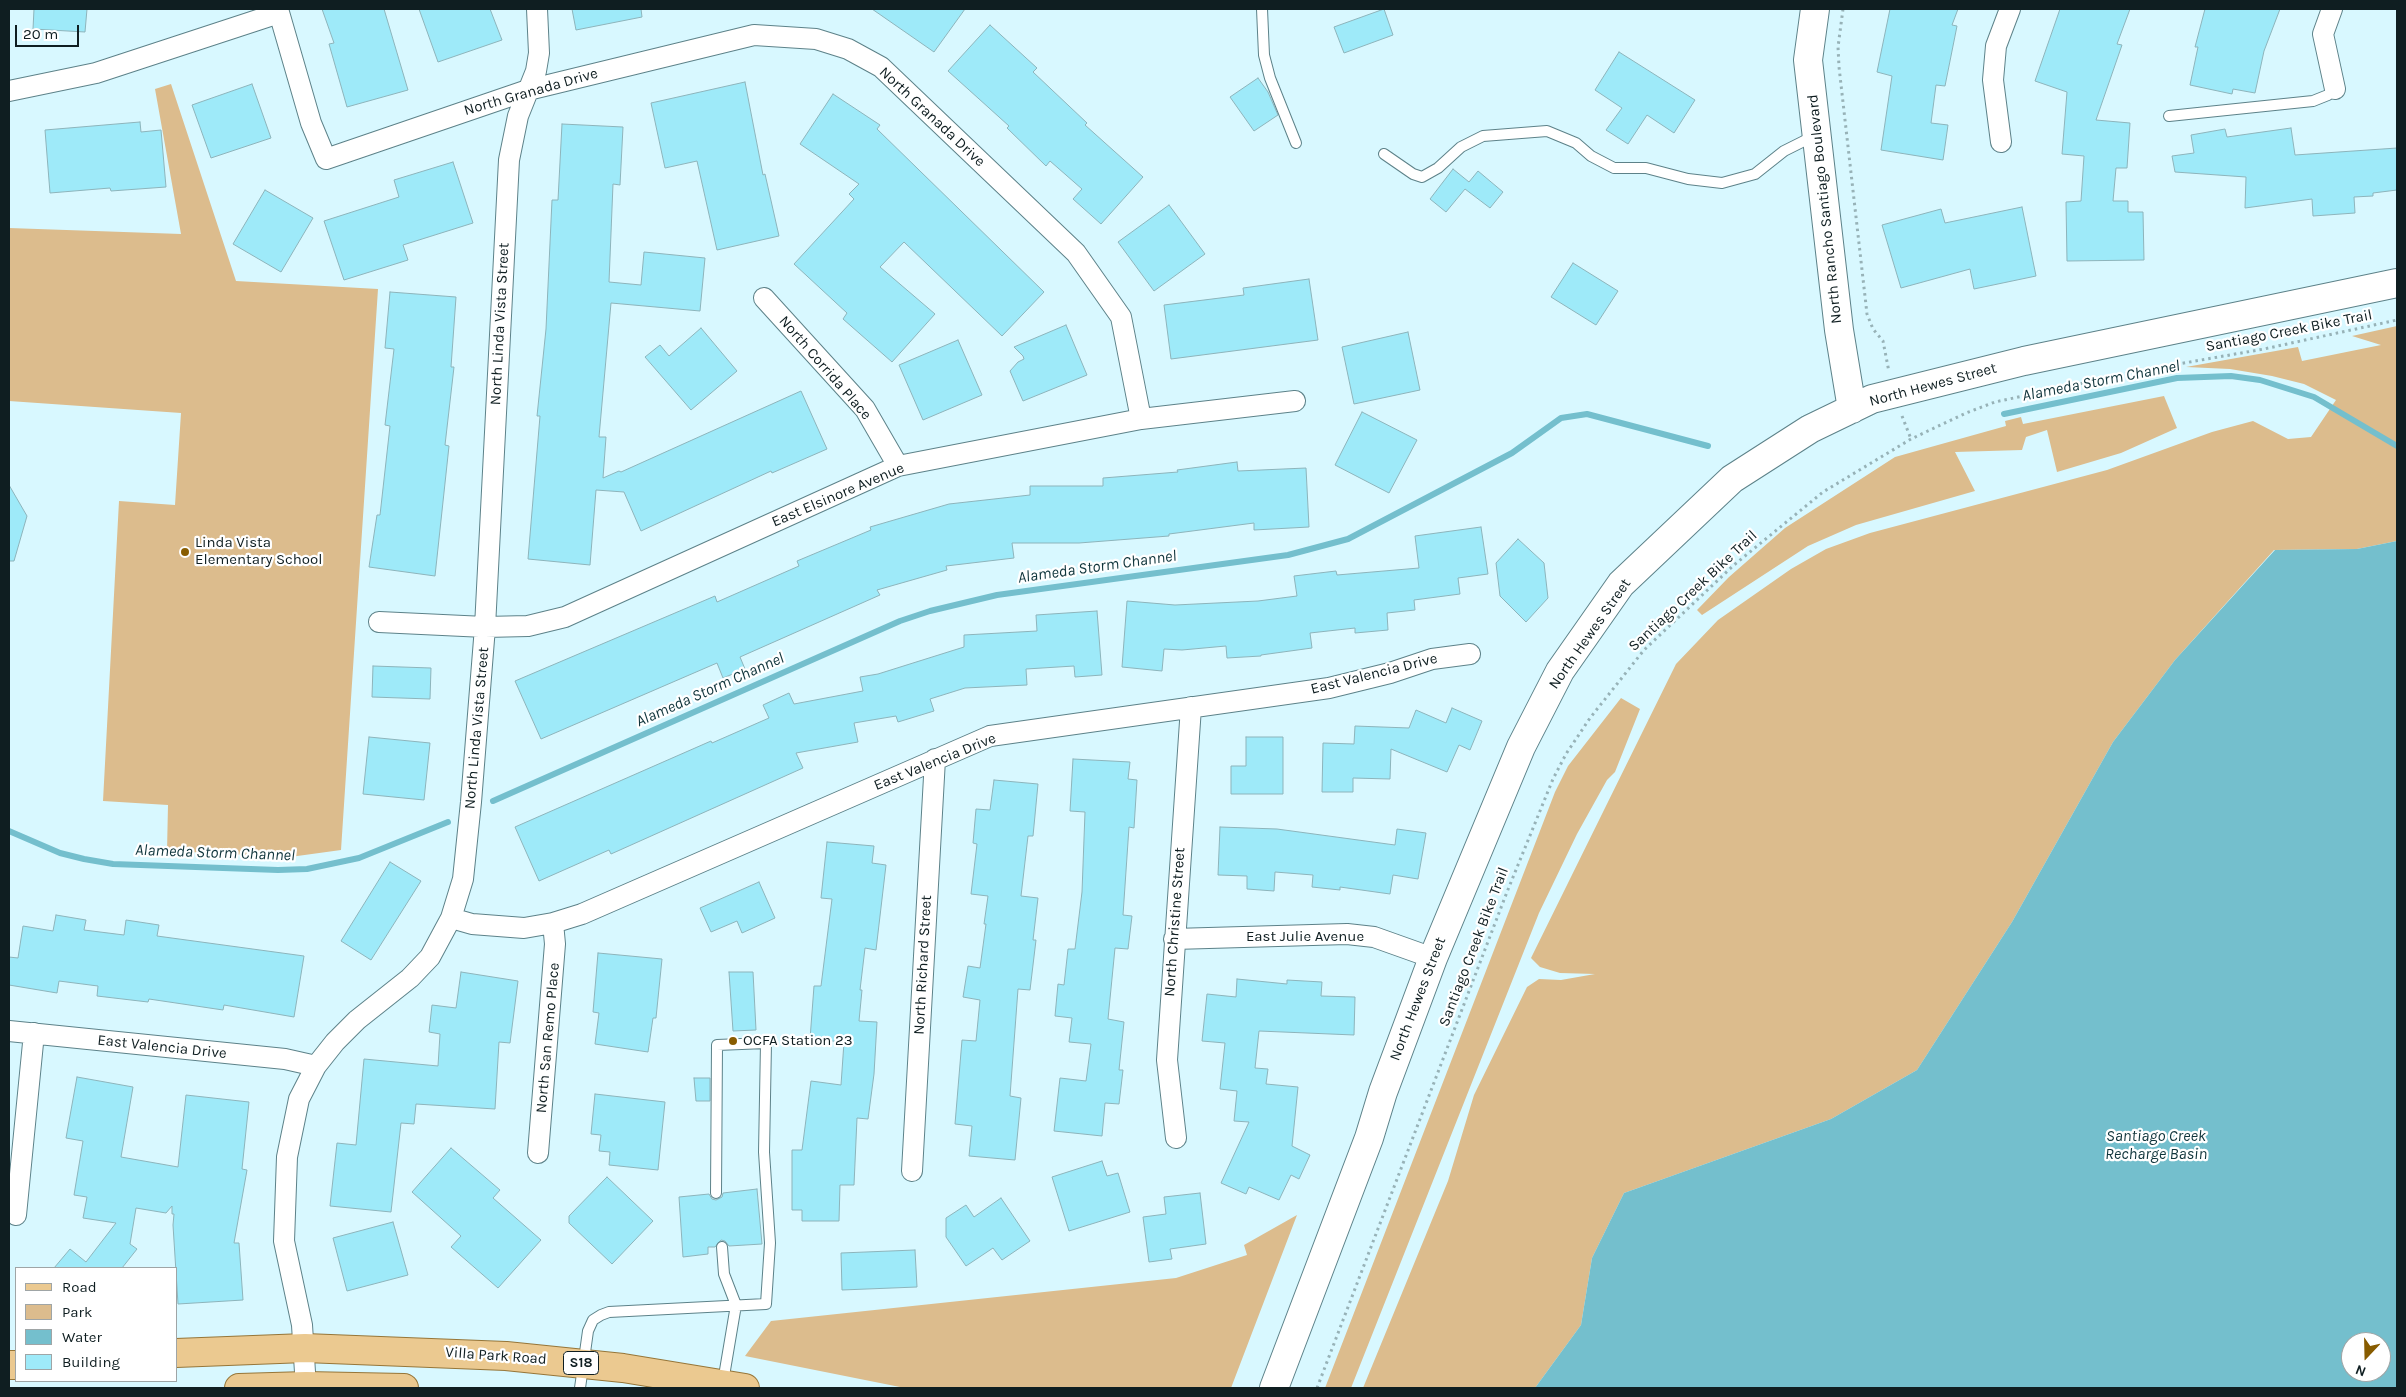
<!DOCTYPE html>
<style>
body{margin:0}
#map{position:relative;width:2406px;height:1397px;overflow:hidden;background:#d8f8ff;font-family:Karla,sans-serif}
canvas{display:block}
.frame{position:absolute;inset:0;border:10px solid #0f1e21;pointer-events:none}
.legend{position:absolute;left:15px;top:1267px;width:162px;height:115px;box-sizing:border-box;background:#fff;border:1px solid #9fa5a6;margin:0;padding:6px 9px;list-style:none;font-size:15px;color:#0f1e21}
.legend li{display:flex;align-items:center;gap:10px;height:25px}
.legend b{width:25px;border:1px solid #9fa5a6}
.north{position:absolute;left:2341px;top:1332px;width:50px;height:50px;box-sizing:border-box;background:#fff;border:1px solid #9fa5a6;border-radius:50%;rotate:201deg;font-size:14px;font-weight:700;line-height:20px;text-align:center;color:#0f1e21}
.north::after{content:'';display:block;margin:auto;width:18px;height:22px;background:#885c00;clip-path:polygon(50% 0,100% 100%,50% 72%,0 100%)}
.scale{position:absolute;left:15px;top:25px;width:64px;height:22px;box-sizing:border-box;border:2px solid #0f1e21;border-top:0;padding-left:6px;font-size:15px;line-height:18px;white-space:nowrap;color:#0f1e21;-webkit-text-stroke:4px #fff;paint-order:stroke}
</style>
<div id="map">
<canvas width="2406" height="1397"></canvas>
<div class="frame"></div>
<ul class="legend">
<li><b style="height:6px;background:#ebc990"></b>Road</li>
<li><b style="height:14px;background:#dcbc8d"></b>Park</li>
<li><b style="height:14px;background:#74bfcd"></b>Water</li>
<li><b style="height:14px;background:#9eeaf9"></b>Building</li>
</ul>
<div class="north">N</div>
<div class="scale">20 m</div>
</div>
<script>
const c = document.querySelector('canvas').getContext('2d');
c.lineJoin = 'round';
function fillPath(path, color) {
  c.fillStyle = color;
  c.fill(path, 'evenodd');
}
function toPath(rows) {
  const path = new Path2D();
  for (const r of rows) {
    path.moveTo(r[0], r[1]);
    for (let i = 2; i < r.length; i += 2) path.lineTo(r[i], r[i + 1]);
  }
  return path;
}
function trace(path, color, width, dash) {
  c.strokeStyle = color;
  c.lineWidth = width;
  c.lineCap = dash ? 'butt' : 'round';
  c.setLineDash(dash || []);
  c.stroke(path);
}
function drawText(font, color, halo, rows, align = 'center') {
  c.font = font + ' Karla,sans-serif';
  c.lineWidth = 4.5;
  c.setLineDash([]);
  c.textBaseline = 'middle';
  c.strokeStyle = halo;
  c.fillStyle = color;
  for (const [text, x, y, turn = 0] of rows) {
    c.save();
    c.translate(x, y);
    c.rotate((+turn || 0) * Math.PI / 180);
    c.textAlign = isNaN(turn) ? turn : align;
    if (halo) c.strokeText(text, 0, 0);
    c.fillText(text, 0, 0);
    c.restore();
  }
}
const green = toPath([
 [171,84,236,281,378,289,341,850,290,857,167,851,168,805,103,801,119,501,175,505,181,413,9,401,9,228,181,234,155,89],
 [2397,326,2397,541,2357,549,2274,550,2175,660,2113,742,2012,922,1917,1070,1831,1119,1624,1193,1592,1258,1581,1325,1535,1388,1363,1388,1448,1181,1474,1095,1527,987,1539,979,1561,980,1595,974,1560,973,1540,967,1531,958,1676,664,1718,620,1791,569,1826,549,1870,533,2107,470,2212,432,2253,421,2288,439,2311,437,2336,400,2304,384,2272,376,2230,369,2186,367,2298,347,2302,361,2381,345,2352,336],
 [2164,396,2177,428,2121,453,2057,472,2047,430,2026,437,2022,450,1955,452,1975,491,1856,525,1808,546,1702,615,1697,610,1729,577,1785,528,1895,457,2006,426,2005,421,2021,417,2023,424],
 [1621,698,1640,709,1615,772,1607,780,1577,834,1539,913,1351,1388,1325,1388,1555,792,1568,766],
 [1297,1215,1231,1388,905,1388,745,1356,771,1321,1176,1278,1247,1255,1244,1245]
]);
const water = toPath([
 [2397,541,2397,1388,1535,1388,1581,1325,1592,1258,1624,1193,1831,1119,1917,1070,2012,922,2113,742,2175,660,2275,550,2357,549],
 [2351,1342,2381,1342,2381,1372,2351,1372]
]);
const stream = toPath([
 [2004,414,2177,378,2231,376,2260,380,2314,397,2397,446],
 [493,801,900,621,930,611,997,595,1288,555,1348,539,1512,453,1561,418,1587,414,1708,446],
 [9,831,60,853,84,859,113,864,278,870,307,869,359,858,448,822]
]);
const building = toPath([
 [34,9,87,9,85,32,33,29,34,9],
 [322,9,384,9,408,90,347,107,329,44,334,43,322,9],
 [419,9,490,9,502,40,438,62,419,9],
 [572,9,641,9,642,17,576,30,572,9],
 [872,9,965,9,934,52,872,9],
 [1384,9,1393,35,1344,53,1334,27,1384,9],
 [1890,9,1958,9,1952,25,1957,26,1945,86,1936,85,1931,123,1948,125,1943,160,1881,150,1892,76,1877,72,1890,9],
 [2060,9,2130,9,2117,44,2122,45,2096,120,2130,123,2127,168,2116,168,2113,201,2128,201,2128,212,2143,212,2144,260,2067,261,2066,202,2081,201,2084,156,2062,154,2067,92,2035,81,2060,9],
 [2205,9,2280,9,2264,51,2255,93,2233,89,2232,94,2190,85,2198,47,2195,47,2205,9],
 [990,25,1037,68,1033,72,1087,123,1085,125,1143,177,1101,224,1073,199,1082,189,1050,161,1046,166,1007,128,1009,126,948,71,990,25],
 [1619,52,1695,100,1674,133,1647,115,1628,144,1606,130,1622,108,1595,90,1619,52],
 [1258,78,1268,92,1278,115,1254,131,1230,97,1258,78],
 [745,82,763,175,765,174,779,236,717,250,697,161,665,168,651,103,745,82],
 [252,84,271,138,211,158,192,105,252,84],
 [833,94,880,125,877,129,1044,292,1002,336,904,242,880,267,935,314,892,362,843,319,847,313,794,264,854,199,849,194,859,184,800,144,833,94],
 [140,122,141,132,161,130,166,187,111,191,110,188,50,193,45,130,140,122],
 [562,124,623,127,620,185,613,184,609,282,641,285,644,252,705,258,700,311,611,303,599,437,606,437,603,478,619,471,621,472,801,391,827,449,772,473,771,471,641,531,624,492,596,490,590,565,528,559,540,416,537,416,546,329,552,200,558,200,562,124],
 [2291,128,2295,155,2397,148,2397,190,2373,193,2373,196,2354,197,2355,213,2313,216,2312,199,2245,208,2246,177,2175,172,2172,156,2194,153,2191,135,2225,129,2227,137,2291,128],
 [453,162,473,223,403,245,408,260,344,280,324,221,399,197,394,180,453,162],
 [1453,169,1469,182,1478,171,1503,192,1490,208,1465,189,1446,212,1430,199,1453,169],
 [265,190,313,218,281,272,233,244,265,190],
 [1169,205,1205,254,1154,291,1118,242,1169,205],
 [2022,207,2036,276,1974,289,1970,269,1901,288,1882,225,1941,209,1945,223,2022,207],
 [1573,263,1618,291,1596,325,1551,297,1573,263],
 [1309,279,1318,340,1171,359,1164,305,1244,295,1243,288,1309,279],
 [390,292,456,297,451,367,454,367,445,445,449,446,435,576,369,567,377,515,380,515,390,426,385,425,394,349,385,348,390,292],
 [1066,325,1087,375,1023,401,1010,371,1018,362,1024,359,1023,356,1014,347,1066,325],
 [701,328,737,371,691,410,645,357,660,345,669,356,701,328],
 [1408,332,1420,390,1354,404,1342,347,1408,332],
 [958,340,982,395,923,420,899,365,958,340],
 [1362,412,1417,440,1389,493,1335,465,1362,412],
 [1237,462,1238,471,1306,468,1309,527,1254,530,1254,523,1169,534,1169,536,1079,543,1012,543,1014,558,946,566,947,570,877,590,880,595,740,657,745,669,723,678,717,663,541,739,515,681,715,596,717,602,799,566,797,561,871,530,870,527,949,504,1030,495,1030,486,1103,486,1103,478,1178,472,1177,470,1237,462],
 [9,485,27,516,14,561,9,561,9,485],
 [1481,527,1488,574,1458,578,1460,594,1414,600,1415,610,1387,613,1388,630,1355,633,1355,628,1310,633,1312,648,1261,655,1261,656,1227,658,1226,646,1182,650,1164,649,1162,671,1122,667,1127,601,1175,605,1258,601,1297,596,1294,576,1336,571,1337,575,1419,568,1415,536,1481,527],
 [1518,539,1544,563,1548,598,1526,622,1500,596,1496,563,1518,539],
 [1097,611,1102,675,1075,677,1074,666,1026,669,1027,685,965,688,930,699,934,711,898,722,896,716,854,723,858,742,796,753,803,768,611,854,609,850,539,881,515,827,711,741,712,743,769,718,763,705,789,693,794,704,863,691,860,677,878,674,964,647,964,635,1037,631,1036,615,1097,611],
 [373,666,431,668,430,699,372,697,373,666],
 [1452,708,1482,721,1470,750,1459,745,1447,772,1391,749,1390,779,1353,778,1353,792,1322,792,1323,743,1354,744,1355,726,1409,728,1416,710,1446,723,1452,708],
 [369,737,430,743,424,800,363,794,369,737],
 [1246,737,1283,737,1283,794,1231,794,1231,766,1246,766,1246,737],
 [1073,759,1130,762,1128,779,1137,780,1134,828,1129,827,1123,915,1132,916,1128,949,1115,948,1108,1019,1124,1022,1119,1070,1123,1070,1119,1104,1105,1103,1102,1136,1054,1131,1060,1078,1086,1081,1091,1044,1069,1042,1072,1018,1055,1016,1058,984,1064,985,1068,949,1075,949,1082,892,1085,812,1070,811,1073,759],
 [994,780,1038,784,1033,836,1028,836,1021,896,1038,898,1033,940,1036,940,1030,990,1018,989,1010,1096,1021,1098,1015,1160,969,1156,972,1126,955,1124,962,1040,976,1041,980,1000,963,997,968,966,980,968,986,924,984,924,988,896,971,894,977,844,973,843,976,809,990,810,994,780],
 [1220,827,1277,829,1395,845,1397,829,1426,833,1418,879,1393,875,1390,894,1340,887,1340,890,1312,887,1313,875,1275,872,1274,891,1247,889,1247,876,1218,875,1220,827],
 [827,842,874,846,872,863,886,865,876,950,865,948,860,990,862,990,859,1021,877,1022,874,1074,868,1119,857,1118,854,1185,840,1185,839,1221,802,1221,802,1210,792,1210,792,1150,802,1150,811,1081,841,1085,844,1042,810,1039,814,986,821,986,832,899,821,898,827,842],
 [390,862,421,881,371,960,341,941,390,862],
 [759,882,775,918,742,933,737,921,711,932,700,908,759,882],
 [56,915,86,920,84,930,124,935,126,920,159,925,157,936,304,956,294,1017,224,1005,223,1010,149,999,148,1002,97,996,98,986,59,981,57,993,9,985,9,957,18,958,23,926,53,931,56,915],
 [598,953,662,959,656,1018,653,1018,648,1052,595,1044,599,1013,593,1012,598,953],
 [461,972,518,981,510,1043,499,1042,495,1109,416,1104,414,1124,401,1123,391,1212,330,1206,337,1143,356,1145,364,1059,438,1066,440,1034,429,1032,432,1005,456,1008,461,972],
 [729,972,753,972,756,1030,733,1031,729,972],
 [1237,979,1287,984,1287,980,1322,982,1321,996,1355,997,1354,1035,1259,1031,1255,1068,1268,1069,1266,1084,1298,1087,1292,1146,1310,1155,1299,1179,1291,1175,1279,1200,1249,1187,1246,1194,1221,1183,1249,1122,1234,1121,1237,1091,1220,1089,1225,1043,1202,1041,1207,994,1236,997,1237,979],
 [77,1077,133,1087,121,1157,178,1167,186,1095,249,1102,242,1169,247,1170,234,1243,239,1243,243,1300,178,1304,173,1225,174,1214,172,1214,172,1206,166,1213,136,1208,130,1244,137,1249,122,1268,54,1268,70,1249,86,1262,116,1223,83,1218,87,1197,74,1195,83,1141,66,1138,77,1077],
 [694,1078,710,1078,710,1101,696,1101,694,1078],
 [595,1094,665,1102,658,1170,609,1165,610,1152,599,1151,601,1135,591,1134,595,1094],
 [451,1148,500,1190,493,1198,541,1240,498,1288,451,1247,461,1236,412,1192,451,1148],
 [1102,1161,1107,1176,1118,1173,1130,1212,1069,1231,1052,1177,1102,1161],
 [607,1177,653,1221,612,1264,569,1223,569,1216,607,1177],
 [757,1189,762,1244,729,1246,725,1241,721,1240,715,1247,708,1247,708,1254,683,1257,679,1197,709,1194,712,1199,716,1200,722,1197,723,1193,757,1189],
 [1200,1193,1206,1244,1170,1249,1172,1259,1149,1262,1143,1217,1166,1214,1164,1197,1200,1193],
 [1001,1198,1030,1241,1002,1260,993,1248,966,1266,946,1237,946,1218,966,1205,974,1217,1001,1198],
 [393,1222,408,1275,347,1291,333,1238,393,1222],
 [915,1250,917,1287,842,1290,841,1253,915,1250]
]);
const path = toPath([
 [1843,9,1838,47,1839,67,1867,314,1873,329,1883,341,1889,372],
 [1902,416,1911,439],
 [1317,1388,1507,892,1553,779,1566,754,1590,718,1644,650,1734,565,1823,492,1911,439,1966,413,1995,402,2144,370,2264,349,2397,320]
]);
const lane = toPath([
 [1262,9,1264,55,1270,78,1296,143],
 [2169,116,2313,101,2328,95,2335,89],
 [1384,154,1413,174,1422,177,1438,168,1461,147,1483,136,1547,131,1576,143,1591,156,1614,168,1646,168,1688,179,1722,183,1755,174,1784,151,1816,135],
 [722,1247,724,1274,736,1305,723,1382],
 [580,1388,588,1331,593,1320,601,1315,609,1312,766,1304,770,1243,764,1152,766,1043,717,1045,716,1193]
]);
const street = toPath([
 [278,9,311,123,326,159,528,90,754,35,816,39,848,49,881,67,1076,253,1121,317,1141,419],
 [2332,9,2323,34,2335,89],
 [9,91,96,73,279,13],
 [2001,142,1993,80,1996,46,2010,9],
 [764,298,865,409,898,466],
 [379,622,485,627,528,626,565,617,898,466,1141,419,1295,401],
 [451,918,472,924,524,928,553,923,582,914,990,736,1329,688,1390,673,1432,659,1470,654],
 [1174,939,1347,934,1374,937,1433,958],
 [9,1031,285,1059,316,1066],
 [1176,1138,1167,1060,1191,707],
 [538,1153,555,944,553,923],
 [912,1171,935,759],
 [16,1215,34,1033],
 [306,1388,302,1325,284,1241,287,1157,299,1099,316,1066,335,1042,357,1020,410,978,430,957,451,918,463,879,471,802,485,627,509,160,518,116,536,71,539,53,537,9]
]);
const secondary = toPath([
 [1815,9,1808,60,1839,330,1852,409],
 [1274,1388,1369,1138,1383,1092,1433,958,1521,747,1560,671,1621,584,1732,479,1810,429,1872,399,2024,361,2397,283]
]);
const primary = toPath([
 [176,1353,305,1348,506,1356,623,1368,745,1388],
 [9,1365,16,1365],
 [239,1388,306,1386,404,1388]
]);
const markers = [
 [185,552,5,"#885c00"],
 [733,1041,5,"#885c00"]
];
const shields = [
 [581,1363,35]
];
const shieldNames = [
 ["S18",581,1363]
];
const streetNames = [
 ["North Granada Drive",531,92,-16],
 ["North Granada Drive",932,117,43],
 ["North Rancho Santiago Boulevard",1825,209,-96],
 ["North Linda Vista Street",500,324,-87],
 ["Santiago Creek Bike Trail",2289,331,-11],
 ["North Corrida Place",825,368,49],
 ["North Hewes Street",1933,385,-15],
 ["East Elsinore Avenue",838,495,-23],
 ["Santiago Creek Bike Trail",1693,591,-43],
 ["North Hewes Street",1590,634,-55],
 ["East Valencia Drive",1374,674,-14],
 ["North Linda Vista Street",477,728,-85],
 ["East Valencia Drive",935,762,-22],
 ["North Christine Street",1175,922,-86],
 ["East Julie Avenue",1305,937],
 ["Santiago Creek Bike Trail",1474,947,-69],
 ["North Richard Street",923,965,-87],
 ["North Hewes Street",1418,999,-69],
 ["North San Remo Place",548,1038,-85],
 ["East Valencia Drive",162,1047,6],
 ["Villa Park Road",496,1356,4]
];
const poiNames = [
 ["Linda Vista",195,543],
 ["Elementary School",195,560],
 ["OCFA Station 23",743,1041]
];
const waterNames = [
 ["Alameda Storm Channel",2101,381,-11],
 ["Alameda Storm Channel",1097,567,-8],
 ["Alameda Storm Channel",710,690,-24],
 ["Alameda Storm Channel",215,853,2],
 ["Santiago Creek",2156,1136],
 ["Recharge Basin",2156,1154]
];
fillPath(green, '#dcbc8d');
fillPath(water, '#74bfcd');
trace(stream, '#74bfcd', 6);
fillPath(building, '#9eeaf9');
trace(building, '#8db4bb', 1);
trace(lane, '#5d8289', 12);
trace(street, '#5d8289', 22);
trace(secondary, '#5d8289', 30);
trace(primary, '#967639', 30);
trace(path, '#97b2b7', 3, [2.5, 4]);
trace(lane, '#fff', 10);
trace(street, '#fff', 20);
trace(secondary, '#fff', 28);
trace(primary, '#ebc990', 28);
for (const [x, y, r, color] of markers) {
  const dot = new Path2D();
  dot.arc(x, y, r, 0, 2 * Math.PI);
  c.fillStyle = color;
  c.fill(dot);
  trace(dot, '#fff', 2);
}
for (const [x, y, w] of shields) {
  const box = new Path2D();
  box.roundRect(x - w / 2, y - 11.5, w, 23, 4);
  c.fillStyle = '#fff';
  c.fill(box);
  trace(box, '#0f1e21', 1);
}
drawText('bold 14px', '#0f1e21', null, shieldNames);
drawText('15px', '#0f1e21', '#fff', streetNames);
drawText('15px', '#0f1e21', '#fff', poiNames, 'left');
drawText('italic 16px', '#0f343b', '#fff', waterNames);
</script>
